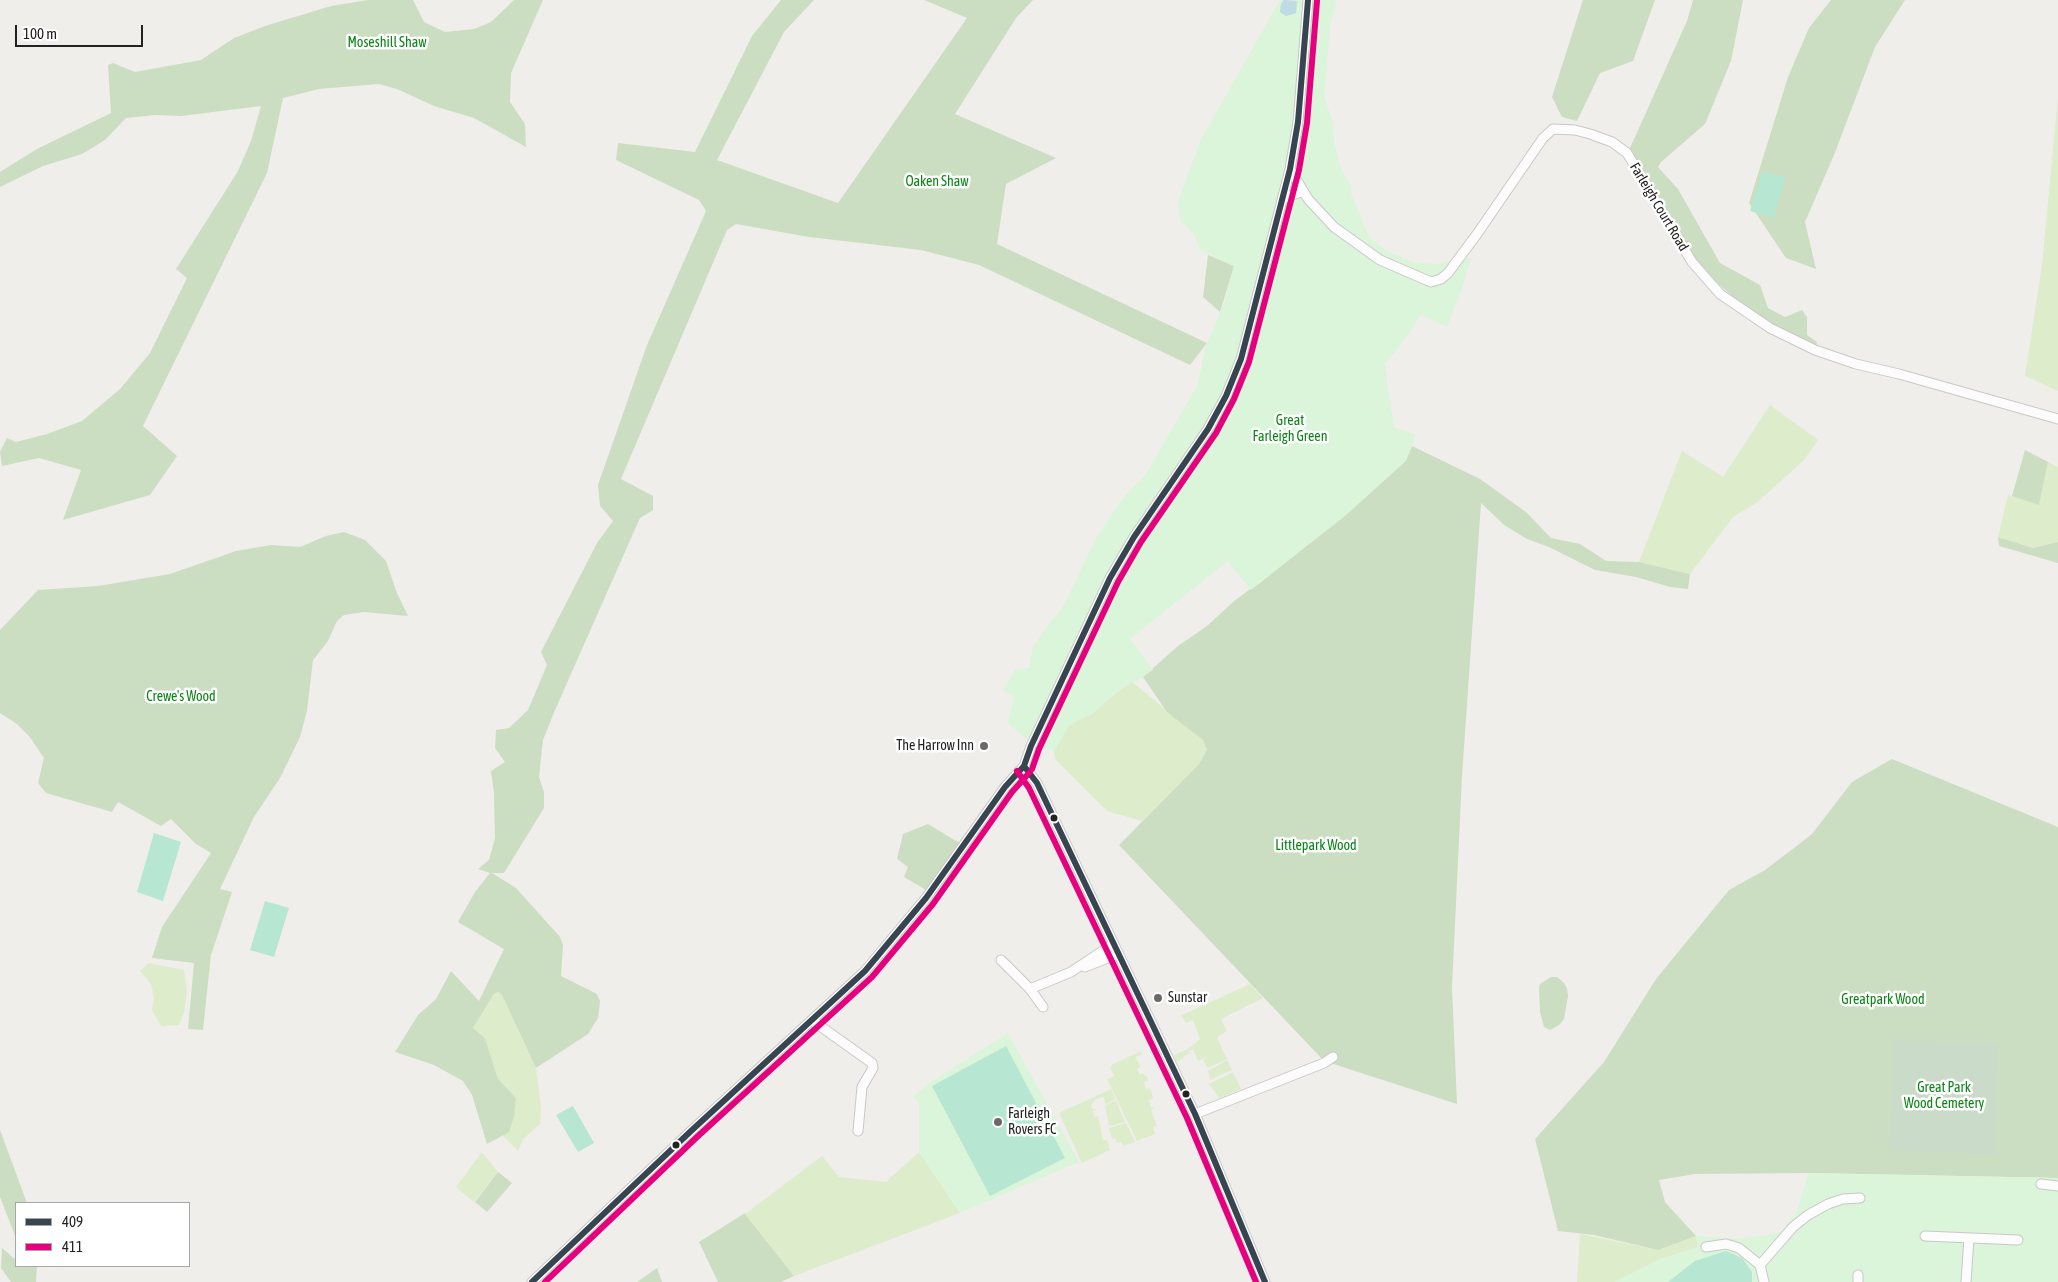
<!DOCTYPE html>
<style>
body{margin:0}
#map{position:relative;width:2058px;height:1282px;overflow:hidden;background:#f0eeeb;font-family:"Asap Condensed",sans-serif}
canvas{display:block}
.legend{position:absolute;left:15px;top:1202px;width:175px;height:65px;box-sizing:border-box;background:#fff;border:1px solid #a7a7a7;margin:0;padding:6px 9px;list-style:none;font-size:15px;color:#222}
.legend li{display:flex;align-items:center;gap:10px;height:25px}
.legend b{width:25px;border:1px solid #a7a7a7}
.scale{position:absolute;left:15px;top:25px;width:128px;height:22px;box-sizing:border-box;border:2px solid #222;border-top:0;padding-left:6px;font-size:15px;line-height:18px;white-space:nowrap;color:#222;-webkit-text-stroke:4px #fff;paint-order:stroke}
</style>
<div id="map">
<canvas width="2058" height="1282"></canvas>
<ul class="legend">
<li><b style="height:6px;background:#36454f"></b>409</li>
<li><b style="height:6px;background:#e5007d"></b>411</li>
</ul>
<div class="scale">100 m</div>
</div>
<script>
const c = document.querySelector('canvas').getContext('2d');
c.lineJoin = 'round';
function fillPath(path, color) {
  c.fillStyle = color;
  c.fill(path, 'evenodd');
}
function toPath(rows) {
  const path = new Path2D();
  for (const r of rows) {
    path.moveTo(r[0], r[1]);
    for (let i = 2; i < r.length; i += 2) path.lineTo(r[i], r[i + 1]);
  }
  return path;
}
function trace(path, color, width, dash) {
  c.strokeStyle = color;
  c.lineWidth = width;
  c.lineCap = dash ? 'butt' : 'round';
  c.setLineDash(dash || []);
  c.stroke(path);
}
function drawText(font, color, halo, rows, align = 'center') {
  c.font = font + ' "Asap Condensed",sans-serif';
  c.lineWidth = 5;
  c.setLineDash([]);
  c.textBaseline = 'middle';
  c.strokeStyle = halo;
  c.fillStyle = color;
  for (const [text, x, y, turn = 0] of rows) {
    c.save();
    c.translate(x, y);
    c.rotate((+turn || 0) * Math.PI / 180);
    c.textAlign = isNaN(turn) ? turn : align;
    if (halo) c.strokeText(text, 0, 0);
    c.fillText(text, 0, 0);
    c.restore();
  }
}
const grass = toPath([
 [2058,97,2058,391,2025,376,2042,265],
 [1770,405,1818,440,1804,460,1759,501,1733,517,1690,574,1639,562,1682,451,1723,477],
 [2048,462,2058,467,2058,542,2033,548,1998,537,2008,495,2039,504],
 [1132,682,1203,740,1207,750,1199,764,1142,821,1107,811,1055,759,1054,752,1063,733,1072,723,1092,714,1115,693],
 [149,963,184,970,187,992,184,1013,179,1025,161,1026,152,1010,154,998,151,984,140,971],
 [1250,984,1263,998,1221,1019,1227,1031,1217,1037,1227,1059,1208,1068,1203,1060,1208,1056,1198,1061,1193,1049,1189,1051,1190,1053,1183,1057,1183,1059,1176,1062,1174,1055,1188,1049,1200,1039,1193,1020,1186,1023,1182,1016,1178,1017],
 [498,992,502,995,536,1068,541,1106,540,1124,523,1139,518,1151,502,1135,509,1131,516,1098,498,1079,485,1038,473,1028,494,994],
 [1141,1051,1142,1054,1136,1057,1140,1067,1137,1069,1140,1075,1143,1073,1145,1076,1147,1076,1148,1081,1144,1082,1146,1089,1150,1088,1153,1098,1149,1100,1151,1108,1155,1107,1151,1110,1157,1126,1153,1127,1155,1134,1137,1141,1107,1079,1114,1076,1110,1068,1113,1064],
 [1227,1060,1232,1070,1210,1080,1208,1071],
 [1233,1072,1241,1089,1219,1098,1209,1084],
 [1111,1089,1115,1099,1105,1105,1104,1097,1098,1098,1091,1104,1092,1109,1096,1109,1093,1111,1094,1117,1098,1116,1103,1140,1107,1140,1110,1150,1082,1163,1059,1113],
 [1116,1100,1120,1111,1117,1112,1120,1111,1125,1122,1109,1126,1105,1106],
 [1126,1123,1135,1142,1123,1146,1121,1142,1117,1143,1115,1138,1112,1139,1109,1128],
 [482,1152,498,1172,474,1202,456,1187],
 [919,1152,960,1213,794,1276,745,1214,822,1156,839,1177,886,1182],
 [1580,1234,1658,1250,1696,1236,1698,1247,1661,1259,1615,1282,1577,1282]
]);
const forest = toPath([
 [368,0,413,0,424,22,445,32,474,29,491,22,514,0,543,0,511,73,510,102,525,124,526,147,474,118,434,106,397,89,379,84,319,89,283,98,267,173,143,426,177,456,150,495,63,520,81,470,39,458,2,466,0,452,7,438,16,442,47,434,82,421,120,389,150,353,187,278,176,269,238,171,251,141,261,106,181,116,155,115,126,118,105,140,82,154,43,166,0,187,0,172,37,149,111,113,108,65,113,63,135,72,201,60,234,38,265,26,331,6],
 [781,0,814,0,784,32,717,160,838,203,967,18,924,0,1033,0,1016,18,955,114,1056,158,1006,184,997,244,1207,343,1190,365,979,265,921,250,809,237,736,224,727,230,621,479,653,496,653,510,640,518,555,710,543,740,539,777,544,792,544,808,504,873,492,873,516,888,560,937,563,945,561,976,597,994,600,1001,598,1018,588,1034,536,1068,502,995,498,992,494,994,473,1028,485,1038,498,1079,516,1098,514,1116,509,1132,487,1144,472,1095,463,1081,434,1065,395,1052,418,1015,436,999,451,971,479,1001,504,949,458,922,475,892,490,873,478,869,489,860,495,838,494,793,491,771,505,762,495,748,496,730,509,728,528,710,547,665,541,652,597,543,613,521,600,506,598,485,647,345,706,211,699,200,616,160,618,143,695,152,752,36],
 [1583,0,1655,0,1633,61,1600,73,1577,121,1562,117,1552,97],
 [1693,0,1743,0,1731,61,1705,124,1661,162,1658,167,1678,189,1720,263,1760,285,1768,308,1785,317,1802,310,1807,317,1807,335,1817,342,1816,347,1775,327,1742,305,1713,279,1691,255,1648,183,1630,148,1687,21],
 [1831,0,1905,0,1875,47,1834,155,1805,222,1816,269,1786,258,1749,203,1788,77,1809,28],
 [1208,255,1234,266,1220,312,1203,297],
 [1384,364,1395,438,1406,460,1412,446,1480,479,1526,512,1551,538,1580,544,1606,561,1639,562,1690,574,1688,589,1670,587,1636,577,1595,570,1549,547,1527,539,1504,525,1481,503,1462,776,1452,988,1457,1104,1324,1061,1119,845,1199,764,1207,750,1203,740,1167,712,1143,677,1178,646,1207,626,1233,602,1286,562],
 [2025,450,2048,462,2039,505,2012,496],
 [344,532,365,540,386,561,397,593,408,616,364,612,344,615,337,621,328,641,313,660,307,711,300,737,280,778,254,817,220,889,232,892,211,955,203,1030,188,1029,194,963,152,958,162,927,211,853,196,844,171,819,161,826,118,802,112,812,46,793,38,783,44,758,29,736,17,724,0,713,0,630,38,590,98,586,170,574,236,551,271,545,300,547,326,536],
 [1998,537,2033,548,2058,542,2058,563,1999,546],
 [1892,759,2058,827,2058,1178,1809,1173,1695,1174,1659,1180,1665,1202,1696,1236,1658,1250,1594,1235,1558,1231,1535,1139,1604,1062,1656,979,1729,890,1765,870,1794,848,1812,834,1852,782],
 [928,824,961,844,926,890,904,877,908,867,897,859,903,834],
 [1551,977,1557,977,1563,982,1567,988,1568,996,1564,1019,1559,1025,1550,1030,1544,1027,1540,1012,1539,987,1540,984],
 [0,1130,27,1203,16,1203,16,1238,0,1197],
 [498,1172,512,1183,487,1212,475,1202],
 [745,1213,745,1214,794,1276,781,1282,718,1282,699,1242],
 [2,1248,16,1260,16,1266,37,1266,36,1282,11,1282,1,1268],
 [657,1268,662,1282,637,1282]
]);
const cemetery = toPath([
 [1894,1041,1998,1043,1995,1154,1889,1150]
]);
const park = toPath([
 [1280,0,1337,0,1330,25,1324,96,1333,123,1334,143,1342,171,1350,183,1351,193,1367,232,1371,239,1387,251,1415,263,1438,264,1457,258,1471,258,1461,291,1447,327,1421,315,1399,348,1384,364,1394,427,1416,435,1406,461,1345,516,1251,590,1228,561,1130,639,1153,670,1141,678,1125,686,1092,714,1069,725,1054,752,1027,740,1008,723,1014,697,1003,690,1015,670,1029,668,1033,646,1064,605,1095,540,1122,499,1146,474,1198,384,1205,349,1225,300,1234,266,1200,250,1194,234,1180,221,1178,201,1201,139],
 [1008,1033,1079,1162,960,1213,919,1152,919,1104,913,1097,929,1083],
 [1809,1173,2058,1178,2058,1282,1615,1282,1661,1259,1698,1247,1696,1236,1739,1239,1780,1233,1796,1213]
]);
const pitch = toPath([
 [1763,171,1785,177,1774,218,1750,211],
 [154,833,181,842,163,901,137,892],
 [265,901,289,908,274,957,250,950],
 [1006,1046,1065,1158,990,1196,932,1086],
 [573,1106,594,1143,578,1152,556,1115],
 [1726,1251,1742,1258,1752,1272,1752,1282,1668,1282,1695,1261]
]);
const water = toPath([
 [1284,0,1297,1,1296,13,1286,16,1280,12,1281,4]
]);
const minor = toPath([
 [1290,169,1308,199,1334,227,1380,260,1431,282,1441,279,1448,273,1477,234,1543,138,1553,129,1575,130,1590,134,1612,142,1627,153,1692,262,1720,294,1770,328,1815,350,1856,364,1899,374,2058,419],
 [1283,199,1303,191],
 [1024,766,1031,746,1110,578,1134,537,1208,429,1226,396,1241,359,1290,169,1298,122,1308,0],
 [1024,766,1037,783,1195,1114,1265,1282],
 [1001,960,1030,989,1043,1007],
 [1085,967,1118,954],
 [1030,989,1071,972,1113,944],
 [813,1021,872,1063,873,1068,862,1087,858,1131],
 [1195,1114,1324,1063,1333,1057],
 [2041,1184,2058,1186],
 [1925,1236,2018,1240],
 [1706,1247,1726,1244,1739,1248,1760,1265,1764,1282],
 [1760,1265,1793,1227,1808,1215,1828,1204,1843,1199,1860,1198],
 [1858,1275,1858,1282],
 [532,1282,691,1131,865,971,926,898,1005,787,1024,766],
 [1966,1282,1969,1238]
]);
const bus1 = toPath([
 [1024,766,1031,746,1110,578,1134,537,1208,429,1226,396,1241,359,1290,169,1298,122,1308,0],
 [1024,766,1037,783,1195,1114,1265,1282],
 [532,1282,691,1131,865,971,926,898,1005,787,1024,766]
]);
const bus2 = toPath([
 [1032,769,1039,749,1118,582,1141,542,1216,433,1234,399,1249,362,1299,170,1307,123,1317,1],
 [1017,771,1029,788,1187,1118,1256,1282],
 [545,1282,697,1137,872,977,933,904,1012,792,1030,772]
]);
const markers = [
 [984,746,5,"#6a6968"],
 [1054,818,4.5,"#222"],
 [1158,998,5,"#6a6968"],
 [1186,1094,4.5,"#222"],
 [998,1122,5,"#6a6968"],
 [676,1145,4.5,"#222"]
];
const parkNames = [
 ["Moseshill Shaw",387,43],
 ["Oaken Shaw",937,182],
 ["Great",1290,421],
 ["Farleigh Green",1290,437],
 ["Crewe's Wood",181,697],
 ["Littlepark Wood",1316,846],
 ["Greatpark Wood",1883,1000],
 ["Great Park",1944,1088],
 ["Wood Cemetery",1944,1104]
];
const streetNames = [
 ["Farleigh Court Road",1659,207,59]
];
const poiNames = [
 ["The Harrow Inn",974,746,"right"],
 ["Sunstar",1168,998],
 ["Farleigh",1008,1114],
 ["Rovers FC",1008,1130]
];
fillPath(grass, '#ddeccb');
fillPath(forest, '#cbdec1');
fillPath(cemetery, '#cadbca');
fillPath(park, '#daf5da');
fillPath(pitch, '#b7e6d2');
fillPath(water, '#bfdbe3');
trace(minor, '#c9c8c7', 11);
trace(minor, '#fdfcfc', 9);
trace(bus1, '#36454f', 6);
trace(bus2, '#e5007d', 6);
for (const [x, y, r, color] of markers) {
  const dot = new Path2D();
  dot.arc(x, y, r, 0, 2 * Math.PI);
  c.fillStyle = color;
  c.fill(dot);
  trace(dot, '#fff', 2);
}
drawText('14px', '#0c8416', '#fff', parkNames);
drawText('14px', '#222', '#fff', streetNames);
drawText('14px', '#222', '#fff', poiNames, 'left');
</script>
